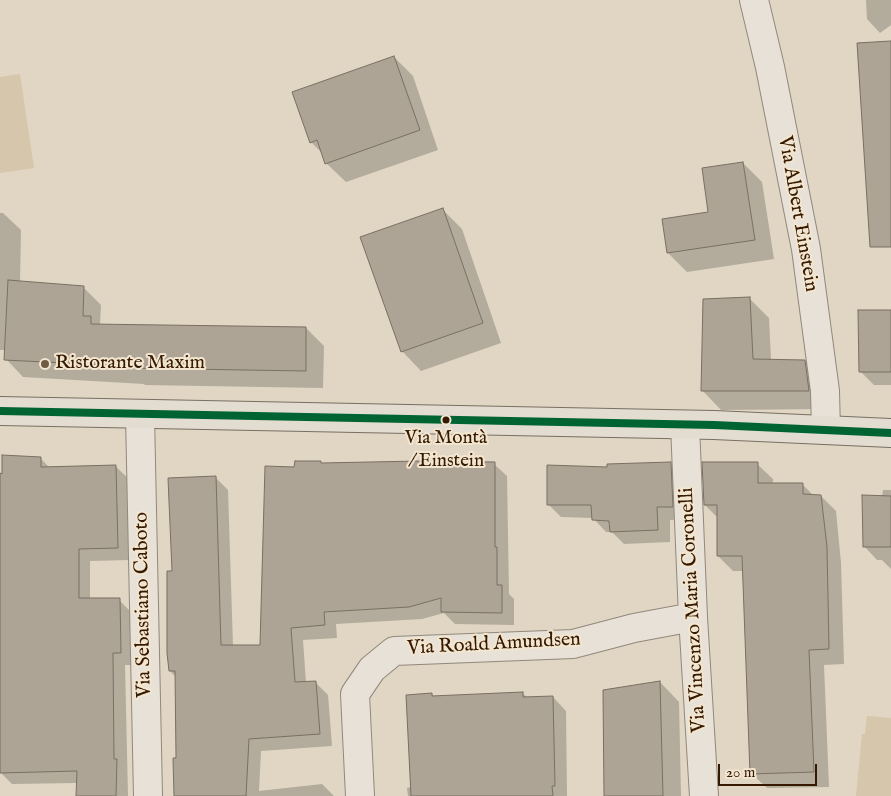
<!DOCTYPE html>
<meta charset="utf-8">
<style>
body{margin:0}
#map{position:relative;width:891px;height:796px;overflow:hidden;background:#e0d6c3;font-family:"IM FELL English",serif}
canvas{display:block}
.scale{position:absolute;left:718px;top:764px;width:99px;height:22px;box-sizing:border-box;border:2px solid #361901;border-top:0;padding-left:6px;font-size:15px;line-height:18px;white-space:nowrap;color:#361901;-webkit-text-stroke:4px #f3e6d0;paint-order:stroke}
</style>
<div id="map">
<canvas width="891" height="796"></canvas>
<div class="scale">20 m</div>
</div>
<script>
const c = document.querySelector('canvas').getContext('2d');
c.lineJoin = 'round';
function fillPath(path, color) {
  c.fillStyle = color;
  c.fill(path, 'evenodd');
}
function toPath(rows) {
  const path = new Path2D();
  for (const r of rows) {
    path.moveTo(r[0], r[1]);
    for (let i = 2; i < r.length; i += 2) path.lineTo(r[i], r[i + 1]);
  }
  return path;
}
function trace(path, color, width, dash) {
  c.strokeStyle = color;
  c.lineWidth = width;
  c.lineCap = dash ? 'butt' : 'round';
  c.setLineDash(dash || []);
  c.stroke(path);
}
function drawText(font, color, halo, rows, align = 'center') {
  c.font = font + ' "IM FELL English",serif';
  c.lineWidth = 4;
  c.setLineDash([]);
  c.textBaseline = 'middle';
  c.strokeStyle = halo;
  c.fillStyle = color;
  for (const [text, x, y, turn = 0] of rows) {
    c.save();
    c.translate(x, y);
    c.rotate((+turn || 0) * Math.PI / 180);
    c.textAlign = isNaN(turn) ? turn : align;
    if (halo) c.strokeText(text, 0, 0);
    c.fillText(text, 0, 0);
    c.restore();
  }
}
const green = toPath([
 [20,74,34,168,0,173,0,77],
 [867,716,891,718,891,796,856,796,862,734,865,734]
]);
const shadow = toPath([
 [866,0,891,0,891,25,880,33,867,19],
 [394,57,413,76,438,150,346,182,326,163,323,154,311,142],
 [743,163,762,182,774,259,687,272,668,253,710,213],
 [443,210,462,229,501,343,421,371,402,351],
 [0,213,3,213,21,230,20,282,83,287,101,305,100,325,306,328,324,346,323,388,145,385,144,384,23,377,6,359,6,350,0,350],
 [749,298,769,318,771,360,805,361,824,380,828,409,721,410,702,390],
 [891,311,891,385,874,385,861,372],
 [40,458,50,468,115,466,128,478,130,560,90,561,90,599,119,600,131,612,133,665,125,665,128,796,78,796,78,783,12,784,0,772,0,475],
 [322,464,494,464,507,476,509,594,514,599,514,625,455,624,444,613,422,619,336,624,337,638,303,640,306,683,315,682,328,695,332,746,261,751,259,791,322,784,334,796,175,796,177,760,176,677,170,671,173,572,215,477,228,490,233,646,262,646,296,468],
 [670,464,683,477,685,519,670,520,670,542,624,544,612,532,606,532,593,518,561,517,548,504,608,468],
 [757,464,773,479,773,484,802,484,814,496,821,496,836,511,841,563,844,664,824,665,829,787,767,788,751,773,744,571,733,571,718,556,718,518,705,505],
 [883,490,891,490,891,569,882,560,877,560,864,546,882,497],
 [660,682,679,702,681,796,605,796],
 [522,693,528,698,553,697,566,711,567,796,408,796,407,788,411,787,432,694,435,698]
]);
const building = toPath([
 [891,41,891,247,870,247,857,43,891,41],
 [394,56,420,130,325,164,317,140,310,143,292,92,394,56],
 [743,162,755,240,667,253,662,219,708,212,702,168,743,162],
 [443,208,483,323,401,352,360,237,443,208],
 [8,280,84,286,83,316,91,316,91,324,306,327,306,371,126,368,126,366,4,360,8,280],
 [750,297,753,359,805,360,809,391,701,391,703,299,750,297],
 [858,310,891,310,891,372,859,372,858,310],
 [2,455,41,457,41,467,116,465,118,548,79,549,79,598,120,598,121,653,113,653,114,759,117,759,116,796,76,796,77,771,0,773,0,473,2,474,2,455],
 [295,461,321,461,321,463,419,461,495,462,495,547,497,547,497,585,502,585,502,613,441,612,441,598,409,607,324,612,325,625,291,628,295,682,316,681,320,734,249,739,246,796,174,796,173,758,176,758,175,671,169,671,167,653,167,571,172,571,168,478,216,476,221,645,260,645,265,466,294,467,295,461],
 [671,462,673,507,657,507,658,530,610,532,609,521,592,520,591,505,547,505,547,465,607,467,607,464,671,462],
 [702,462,758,462,758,483,803,483,803,494,821,495,827,547,829,649,809,650,814,772,750,774,742,556,717,556,717,505,704,505,702,462],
 [862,495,891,496,891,547,863,547,862,495],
 [660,681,663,796,604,796,603,690,660,681],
 [523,692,523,697,553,696,555,786,552,786,553,796,411,796,406,695,432,693,432,696,523,692]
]);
const minor = toPath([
 [754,0,770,67,806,249,825,391,826,430],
 [140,415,148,796],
 [685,425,693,617,704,796],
 [360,796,355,694,372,669,394,651,573,644,634,628,693,617]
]);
const major = toPath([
 [0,411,714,425,891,433]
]);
const bus1 = toPath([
 [0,411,714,425,891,433]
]);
const markers = [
 [45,364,5,"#725b45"],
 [446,420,4.5,"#361901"]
];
const busNames = [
 ["Via Montà",446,439],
 ["/ Einstein",446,462]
];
const streetNames = [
 ["Via Albert Einstein",797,214,80],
 ["Via Sebastiano Caboto",144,605,-91],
 ["Via Vincenzo Maria Coronelli",694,610,-93],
 ["Via Roald Amundsen",494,645,-3]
];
const poiNames = [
 ["Ristorante Maxim",55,364]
];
fillPath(green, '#d6c6ab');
fillPath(shadow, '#0003');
fillPath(building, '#ada496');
trace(building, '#796f62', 1);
trace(minor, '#92887b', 30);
trace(major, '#796f62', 30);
trace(minor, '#e7e1d7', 28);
trace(major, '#e2dcd1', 28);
trace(bus1, '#006332', 8);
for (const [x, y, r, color] of markers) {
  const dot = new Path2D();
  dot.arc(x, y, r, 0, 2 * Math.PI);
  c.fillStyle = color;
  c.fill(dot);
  trace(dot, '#f3e6d0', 2);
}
drawText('19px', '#361901', '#f3e6d0', busNames);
drawText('20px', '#361901', '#f3e6d0', streetNames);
drawText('20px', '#361901', '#f3e6d0', poiNames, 'left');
</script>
